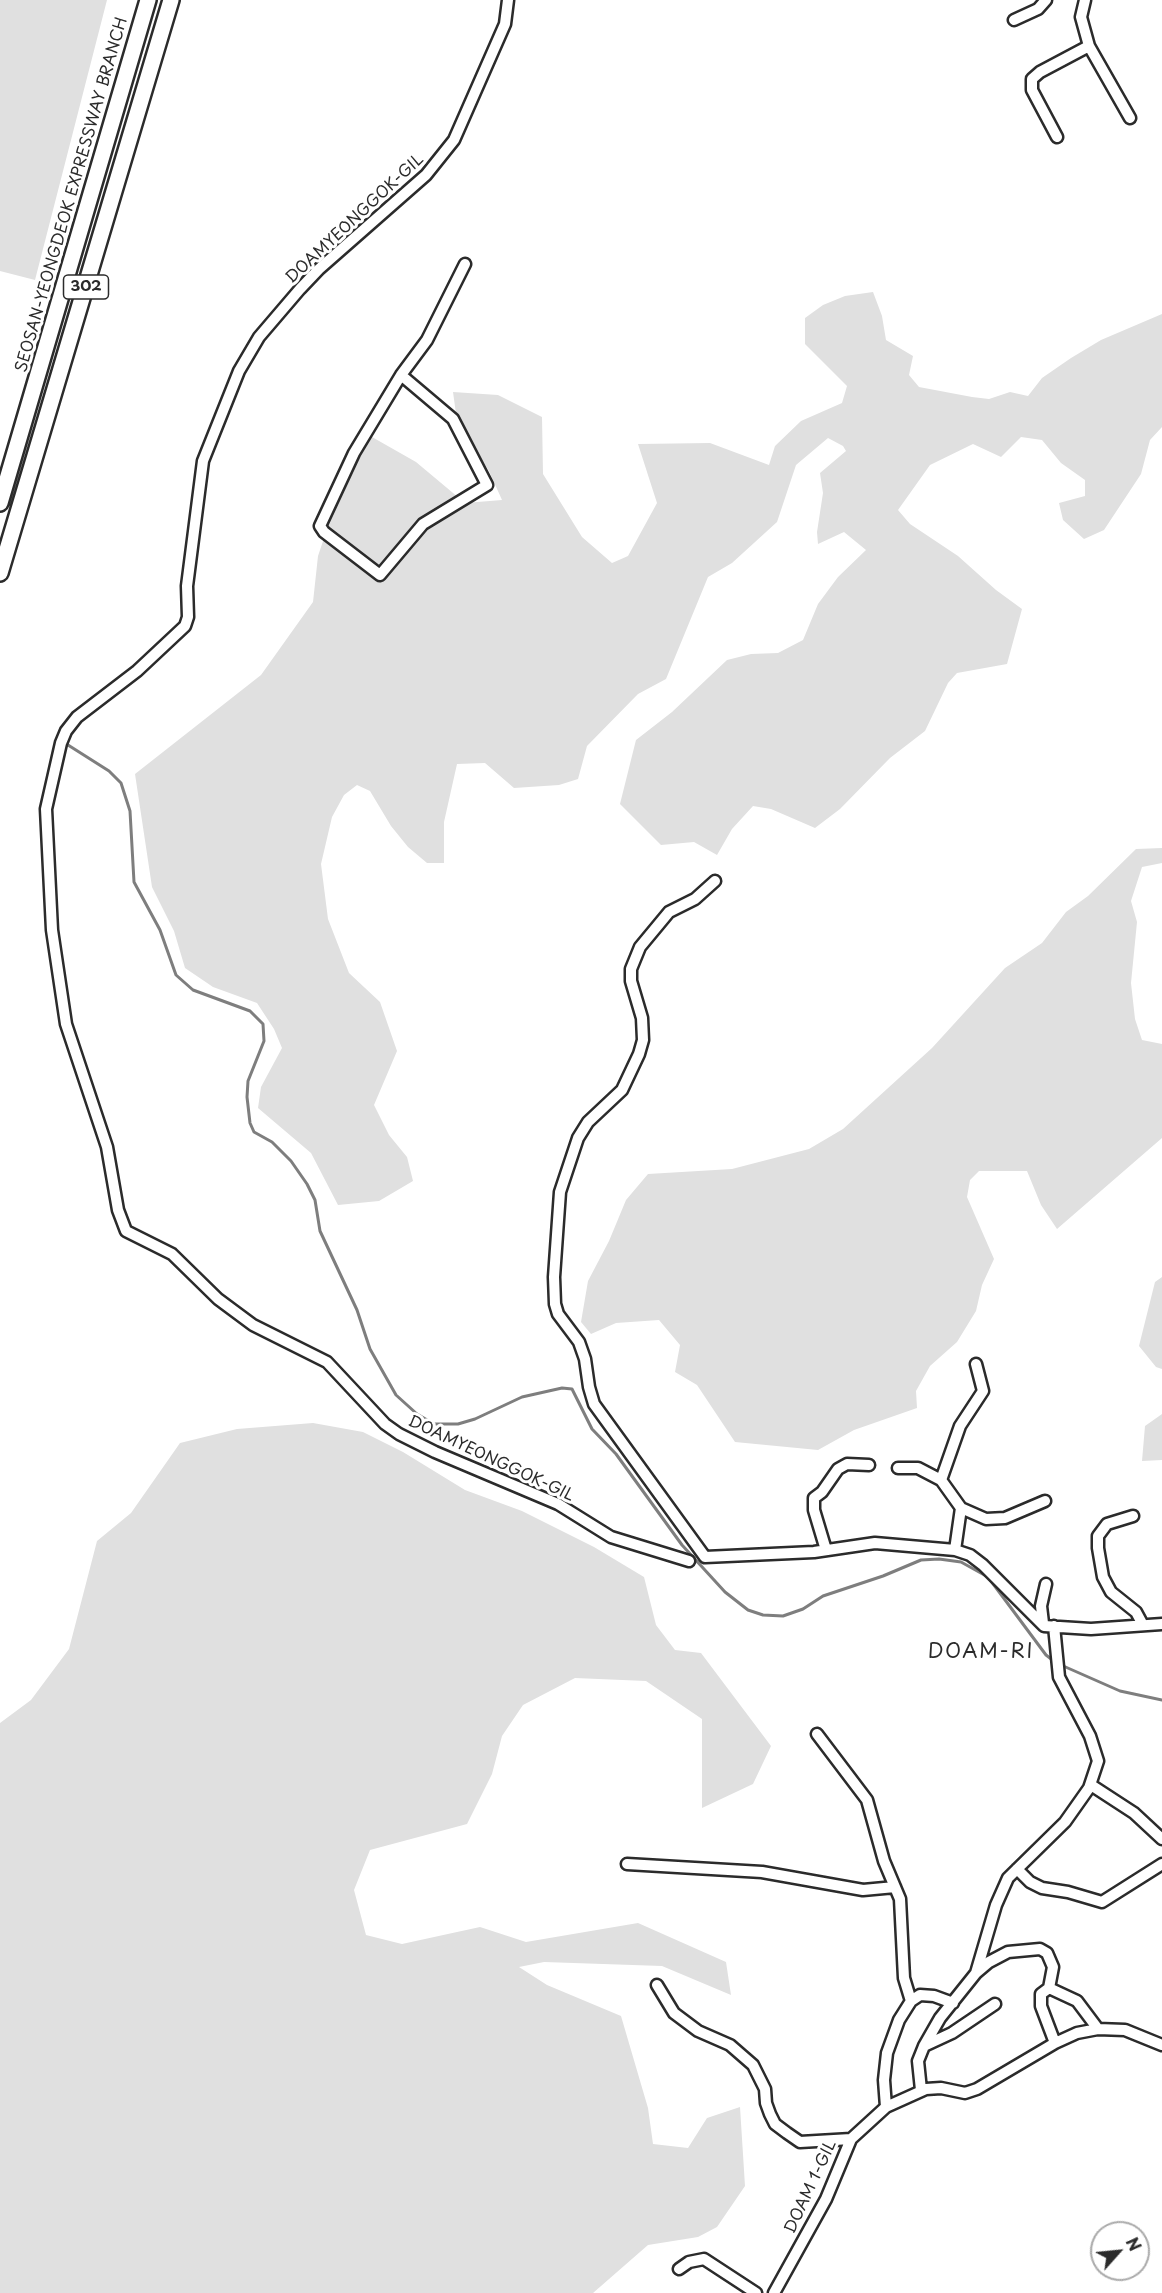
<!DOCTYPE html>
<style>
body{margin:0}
#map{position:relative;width:1162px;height:2293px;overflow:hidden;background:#fff;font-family:"Playpen Sans",sans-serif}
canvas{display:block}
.north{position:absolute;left:1090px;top:2221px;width:60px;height:60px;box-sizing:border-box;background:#fff;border:2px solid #aaa;border-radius:50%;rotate:63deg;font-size:16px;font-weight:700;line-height:24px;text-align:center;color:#2b2b2b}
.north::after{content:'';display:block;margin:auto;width:21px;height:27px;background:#2b2b2b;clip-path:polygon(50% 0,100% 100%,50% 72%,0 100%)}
</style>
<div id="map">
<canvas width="1162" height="2293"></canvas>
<div class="north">N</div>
</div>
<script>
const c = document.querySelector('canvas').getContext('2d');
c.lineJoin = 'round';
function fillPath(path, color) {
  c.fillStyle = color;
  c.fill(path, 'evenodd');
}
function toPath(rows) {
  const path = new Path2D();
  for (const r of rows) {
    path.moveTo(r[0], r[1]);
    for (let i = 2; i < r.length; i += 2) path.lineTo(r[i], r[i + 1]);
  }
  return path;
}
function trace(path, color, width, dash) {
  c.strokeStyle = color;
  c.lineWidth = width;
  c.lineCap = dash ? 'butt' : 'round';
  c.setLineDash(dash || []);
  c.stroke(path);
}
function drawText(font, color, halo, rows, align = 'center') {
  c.font = font + ' "Playpen Sans",sans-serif';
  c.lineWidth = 6;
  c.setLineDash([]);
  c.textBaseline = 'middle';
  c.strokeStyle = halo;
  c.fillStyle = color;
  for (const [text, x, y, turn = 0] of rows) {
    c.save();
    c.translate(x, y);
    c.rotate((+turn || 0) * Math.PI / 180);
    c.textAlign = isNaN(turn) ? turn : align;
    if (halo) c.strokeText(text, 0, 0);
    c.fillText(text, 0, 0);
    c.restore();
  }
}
const green = toPath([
 [0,0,107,0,35,280,0,271],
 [873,292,882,316,886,340,913,356,909,375,919,387,972,397,989,399,1010,392,1028,396,1042,378,1071,358,1101,340,1162,314,1162,427,1150,440,1141,474,1104,530,1084,539,1063,520,1059,503,1085,496,1085,480,1061,463,1042,440,1021,437,1001,457,973,444,930,465,898,510,910,524,958,556,996,590,1022,609,1007,664,957,673,948,683,925,731,890,758,840,809,815,828,771,809,753,806,732,829,717,855,694,842,661,845,620,804,636,740,672,712,727,660,751,654,778,653,803,640,818,604,838,577,866,550,844,532,818,544,817,532,823,493,820,473,846,451,843,446,828,438,796,465,777,522,732,563,708,577,666,679,638,694,587,746,578,779,559,785,514,788,485,763,457,764,444,822,444,863,427,863,408,847,391,826,370,791,357,785,344,795,332,817,321,864,328,919,349,973,380,1002,397,1051,374,1105,389,1135,407,1157,413,1181,379,1201,338,1205,311,1153,258,1108,261,1087,282,1048,274,1029,257,1003,213,987,185,968,174,931,152,887,135,774,261,675,313,602,318,556,347,470,372,437,416,462,465,503,502,500,489,471,457,421,453,392,498,395,542,417,543,474,582,537,612,563,628,556,657,503,638,444,710,443,769,465,775,446,801,421,842,403,847,386,805,344,805,318,823,305,845,296],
 [1162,848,1162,863,1142,867,1131,901,1137,922,1131,983,1135,1019,1142,1040,1162,1044,1162,1138,1057,1229,1041,1205,1027,1171,979,1171,970,1180,967,1197,994,1259,982,1285,976,1311,957,1342,930,1366,916,1391,917,1408,854,1430,818,1450,735,1442,697,1385,675,1372,680,1345,659,1320,616,1323,591,1334,581,1322,588,1281,609,1241,626,1200,648,1174,732,1169,809,1149,843,1129,932,1048,1005,968,1042,943,1066,912,1088,896,1136,849],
 [1162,1277,1162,1369,1156,1367,1139,1346,1155,1282],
 [1162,1414,1162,1460,1142,1461,1145,1426],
 [313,1423,363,1432,403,1452,465,1490,522,1511,594,1547,644,1577,656,1625,675,1650,701,1653,771,1746,753,1784,702,1808,702,1719,646,1681,575,1678,523,1705,502,1736,492,1774,467,1824,370,1850,354,1890,366,1935,402,1944,480,1927,526,1942,638,1923,726,1962,731,1995,662,1966,544,1962,519,1967,547,1985,621,2016,648,2108,653,2144,688,2148,707,2118,740,2107,745,2186,717,2227,698,2237,648,2245,593,2293,0,2293,0,1723,31,1700,69,1649,97,1541,131,1513,180,1443,237,1429]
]);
const stream = toPath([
 [68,745,109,771,121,783,130,811,134,882,160,930,176,975,193,990,250,1011,263,1024,264,1041,248,1081,247,1097,250,1123,254,1132,272,1142,291,1161,307,1184,315,1200,320,1231,357,1310,370,1349,396,1395,417,1414,434,1424,458,1424,475,1419,522,1397,562,1388,572,1389,592,1429,616,1454,682,1545,725,1592,748,1610,763,1615,783,1616,803,1609,823,1596,883,1576,921,1560,939,1559,961,1562,988,1577,1046,1655,1055,1662],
 [1061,1665,1120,1691,1162,1700]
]);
const minor = toPath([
 [508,0,505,24,454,140,426,175,319,269,300,289,259,337,239,371,203,461,187,586,188,617,185,626,137,671,77,717,66,731,61,743,46,809,52,930,66,1024,107,1147,118,1210,126,1231,172,1254,218,1299,253,1325,327,1362,385,1424,399,1434,435,1452,558,1504,611,1537,689,1561],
 [1085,0,1081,17,1089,46,1130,118],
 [1014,20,1038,9,1046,0],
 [1057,137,1032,90,1032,79,1040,72,1089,46],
 [401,375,453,419,487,485,423,524,380,575,324,532,320,526,354,453,401,375,427,340,465,264],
 [715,881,695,899,669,912,640,947,631,969,631,981,642,1018,643,1040,639,1054,622,1090,588,1122,578,1138,560,1192,554,1277,555,1304,558,1314,579,1342,585,1359,589,1387,594,1404,705,1557,814,1552,875,1543,955,1550,970,1555,983,1565,1044,1626,1091,1629,1162,1624],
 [898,1468,918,1468,941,1480,961,1508,986,1519,1005,1518,1045,1501],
 [941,1480,960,1426,983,1391,976,1364],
 [1133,1516,1107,1524,1098,1536,1098,1548,1103,1577,1111,1592,1136,1612,1143,1625],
 [826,1550,814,1510,814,1498,822,1492,838,1469,847,1464,869,1465],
 [955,1550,961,1508],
 [1043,1623,1041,1606,1046,1584],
 [817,1734,867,1800,884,1861,900,1899,904,1978,911,2001],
 [1091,1785,1134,1813,1162,1839],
 [627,1864,762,1872,863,1890,895,1887],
 [1017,1869,1030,1882,1042,1888,1068,1892,1102,1902,1162,1864],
 [976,1973,996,1905,1008,1878,1065,1822,1089,1788,1098,1761,1090,1736,1059,1677,1054,1626],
 [657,1985,674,2013,698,2031,730,2045,753,2065,765,2089,766,2103,770,2114,775,2124,787,2133,800,2142,851,2139],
 [1055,2043,1041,2006,1041,1994,1049,1988,1077,2001,1098,2029],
 [924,2046,952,2033,995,2004],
 [921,2090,918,2061,924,2046,940,2018,976,1973,989,1962,1008,1952,1040,1949,1047,1953,1053,1967,1049,1988],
 [886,2107,884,2080,887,2053,899,2020,911,2001,920,1995,934,1996,953,2003],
 [679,2269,689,2262,704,2259,756,2293],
 [774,2293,826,2199,851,2139,886,2107,926,2089,941,2088,965,2093,977,2089,1055,2043,1077,2033,1098,2029,1125,2030,1162,2045]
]);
const highway = toPath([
 [0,503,148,0],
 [0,573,171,0]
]);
const shields = [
 [86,287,45]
];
const shieldNames = [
 ["302",86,287]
];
const streetNames = [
 ["SEOSAN-YEONGDEOK EXPRESSWAY BRANCH",72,195,-74],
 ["DOAMYEONGGOK-GIL",355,219,-43],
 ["DOAMYEONGGOK-GIL",491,1459,25],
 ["DOAM 1-GIL",811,2187,-65]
];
const quarterNames = [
 ["DOAM-RI",981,1652]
];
fillPath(green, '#e0e0e0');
trace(stream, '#7e7e7e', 3);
trace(minor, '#2b2b2b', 15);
trace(highway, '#2b2b2b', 20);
trace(minor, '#fff', 10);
trace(highway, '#fff', 15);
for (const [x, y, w] of shields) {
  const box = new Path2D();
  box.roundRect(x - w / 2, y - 12, w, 24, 4.5);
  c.fillStyle = '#fff';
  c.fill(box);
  trace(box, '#2b2b2b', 1.5);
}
drawText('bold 15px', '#2b2b2b', null, shieldNames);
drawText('16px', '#2b2b2b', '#fff', streetNames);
c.letterSpacing = '1.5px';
drawText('20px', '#2b2b2b', '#fff', quarterNames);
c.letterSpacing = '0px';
</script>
